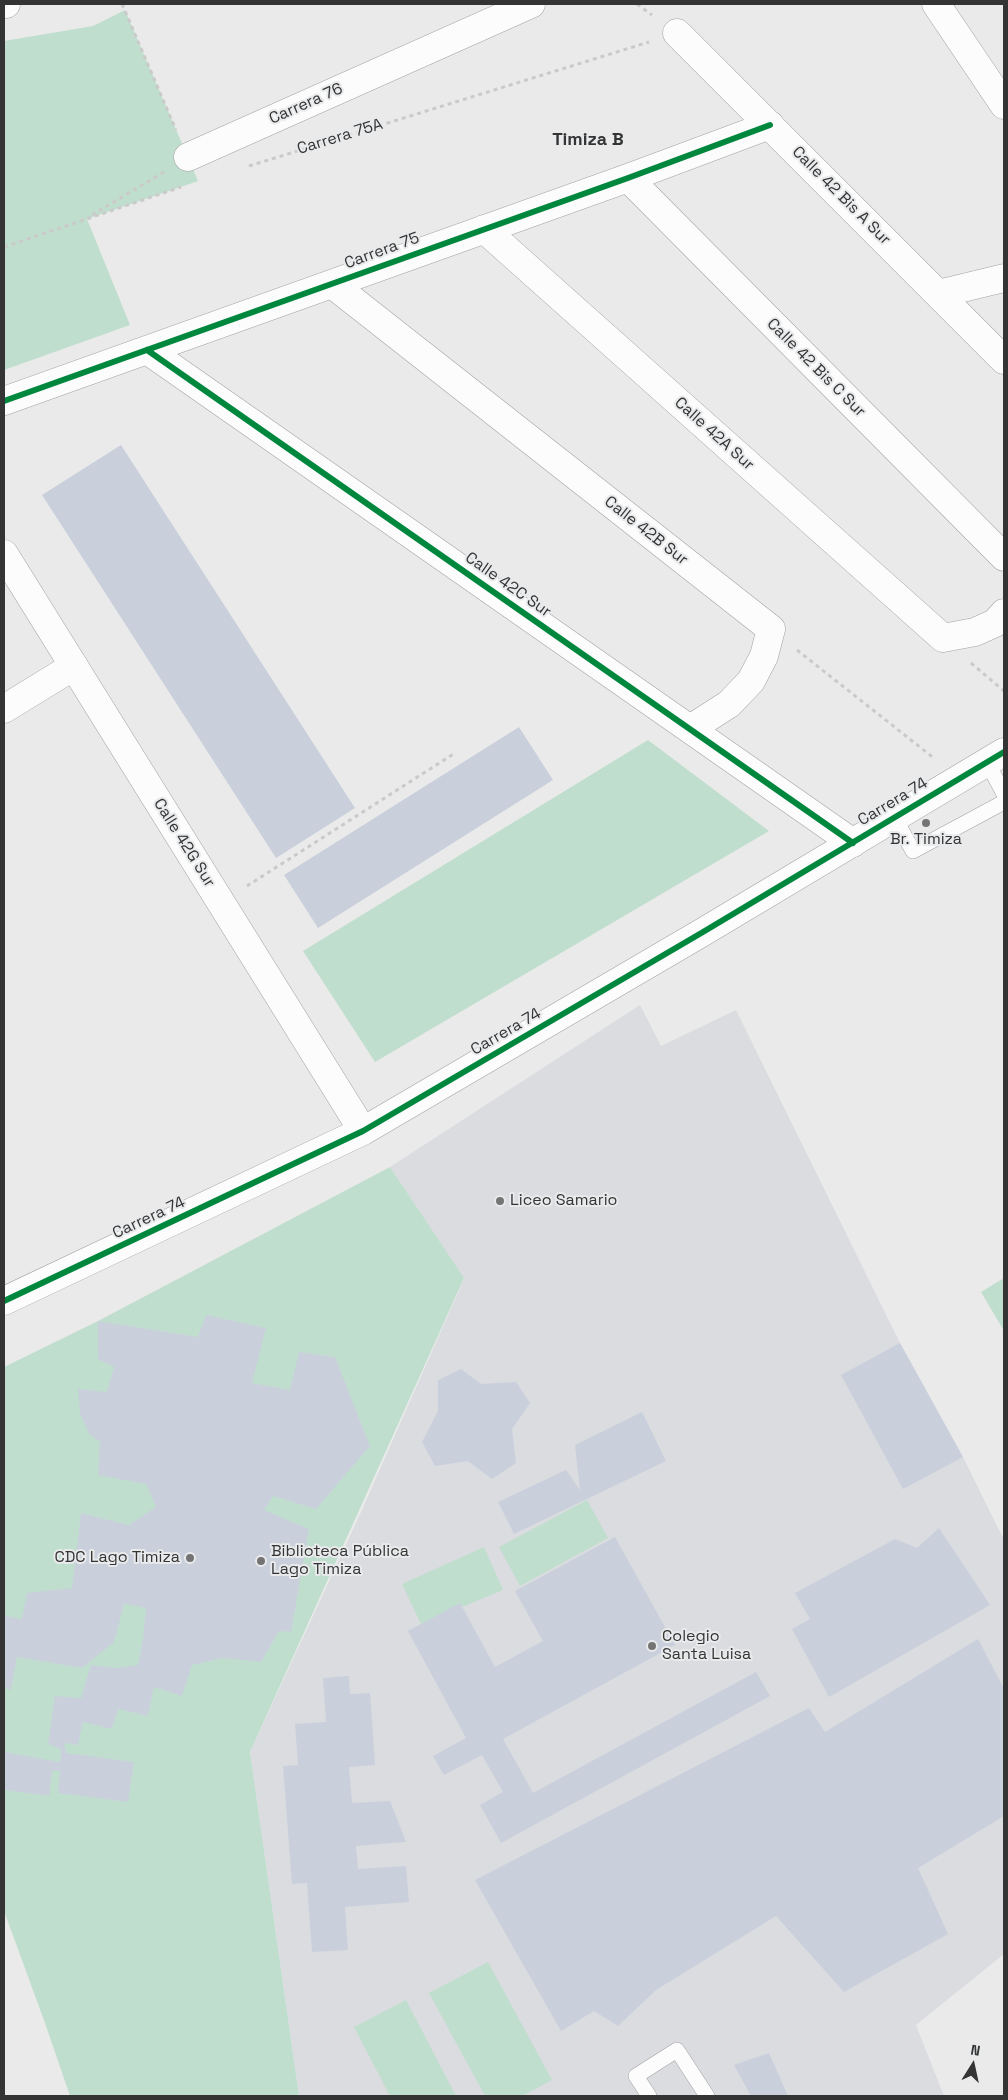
<!DOCTYPE html>
<meta charset="utf-8">
<style>
body{margin:0}
#map{position:relative;width:1008px;height:2100px;overflow:hidden;background:#eaeaea;font-family:"Space Grotesk",sans-serif}
canvas{display:block}
.frame{position:absolute;inset:0;border:5px solid #343435;pointer-events:none}
.north{position:absolute;left:948px;top:2040px;width:50px;height:50px;-webkit-text-stroke:4px #e9eaeb;paint-order:stroke;rotate:10deg;font-size:14px;font-weight:700;line-height:20px;text-align:center;color:#343435}
.north::after{content:'';display:block;margin:auto;width:18px;height:22px;background:#343435;clip-path:polygon(50% 0,100% 100%,50% 72%,0 100%)}
</style>
<div id="map">
<canvas width="1008" height="2100"></canvas>
<div class="frame"></div>
<div class="north">N</div>
</div>
<script>
const c = document.querySelector('canvas').getContext('2d');
c.lineJoin = 'round';
function fillPath(path, color) {
  c.fillStyle = color;
  c.fill(path, 'evenodd');
}
function toPath(rows) {
  const path = new Path2D();
  for (const r of rows) {
    path.moveTo(r[0], r[1]);
    for (let i = 2; i < r.length; i += 2) path.lineTo(r[i], r[i + 1]);
  }
  return path;
}
function trace(path, color, width, dash) {
  c.strokeStyle = color;
  c.lineWidth = width;
  c.lineCap = dash ? 'butt' : 'round';
  c.setLineDash(dash || []);
  c.stroke(path);
}
function drawText(font, color, halo, rows, align = 'center') {
  c.font = font + ' "Space Grotesk",sans-serif';
  c.lineWidth = 4;
  c.setLineDash([]);
  c.textBaseline = 'middle';
  c.strokeStyle = halo;
  c.fillStyle = color;
  for (const [text, x, y, turn = 0] of rows) {
    c.save();
    c.translate(x, y);
    c.rotate((+turn || 0) * Math.PI / 180);
    c.textAlign = isNaN(turn) ? turn : align;
    if (halo) c.strokeText(text, 0, 0);
    c.fillText(text, 0, 0);
    c.restore();
  }
}
const built = toPath([
 [640,1005,661,1046,736,1010,900,1343,963,1457,1004,1540,1004,1954,916,2025,944,2096,299,2096,250,1752,361,1512,464,1279,390,1167]
]);
const green = toPath([
 [125,10,198,181,87,219,130,325,4,370,4,41,93,26],
 [648,740,769,831,375,1062,303,951],
 [390,1167,464,1278,250,1752,299,2096,70,2096,45,2023,4,1911,4,1367,98,1321],
 [1004,1278,1004,1331,981,1292],
 [587,1500,608,1538,520,1586,499,1547],
 [484,1547,503,1590,421,1624,402,1584],
 [488,1962,552,2080,522,2096,485,2096,429,1993],
 [406,2000,456,2096,390,2096,354,2027]
]);
const building = toPath([
 [121,445,355,808,276,858,42,495],
 [519,727,553,780,318,928,284,875],
 [206,1315,266,1328,252,1383,290,1390,299,1352,335,1357,370,1446,316,1509,273,1496,264,1510,309,1529,291,1632,279,1631,261,1662,223,1658,192,1665,182,1696,154,1687,148,1716,118,1709,112,1729,83,1722,78,1745,64,1743,66,1753,134,1762,128,1802,58,1793,60,1771,52,1771,49,1796,4,1790,4,1752,60,1762,61,1749,48,1744,55,1696,81,1698,91,1665,116,1668,138,1665,143,1638,146,1608,124,1604,114,1642,82,1668,17,1657,11,1690,4,1688,4,1616,22,1619,27,1593,72,1588,81,1513,129,1525,156,1507,146,1484,98,1475,100,1442,89,1434,80,1413,78,1389,107,1392,114,1367,98,1359,98,1321,198,1337],
 [900,1343,963,1457,903,1489,841,1375],
 [461,1369,481,1384,516,1382,530,1403,512,1429,516,1463,492,1479,468,1461,435,1466,422,1442,438,1411,438,1380],
 [642,1412,666,1461,514,1534,498,1502,566,1470,580,1490,575,1445],
 [939,1528,990,1605,829,1697,792,1629,810,1619,795,1593,895,1539,917,1548],
 [615,1537,675,1645,503,1739,533,1793,756,1672,770,1696,501,1843,480,1805,503,1792,482,1755,444,1775,433,1756,466,1738,408,1631,460,1603,495,1667,543,1641,515,1591],
 [978,1639,1004,1689,1004,1816,918,1868,948,1934,844,1992,776,1916,656,1990,618,2026,594,2011,561,2031,475,1880,809,1708,825,1732],
 [349,1676,350,1694,370,1693,375,1765,349,1767,352,1803,390,1801,406,1842,356,1846,358,1869,406,1866,409,1902,345,1907,348,1950,312,1952,307,1883,292,1884,283,1766,298,1765,295,1724,326,1722,323,1678],
 [769,2053,788,2096,751,2096,734,2065]
]);
const path = toPath([
 [122,4,176,130],
 [637,4,652,15],
 [249,166,649,42],
 [92,215,164,172],
 [4,247,181,187],
 [797,650,935,759],
 [971,663,1004,691],
 [247,886,455,753]
]);
const lane = toPath([
 [987,762,1004,794],
 [894,817,913,851,1004,802],
 [649,2096,636,2076,677,2050,707,2096]
]);
const street = toPath([
 [936,4,1004,105],
 [677,33,1004,360],
 [188,157,531,4],
 [628,178,1004,557],
 [484,229,943,638,975,632,995,623,1004,613],
 [332,284,771,629,764,656,751,681,729,704,690,729],
 [938,294,1004,278],
 [147,350,853,843],
 [4,401,628,178,770,125],
 [4,709,74,666]
]);
const secondary = toPath([
 [4,4,6,4],
 [4,554,363,1131],
 [4,1301,363,1131,703,932,1004,752]
]);
const cycleway = toPath([
 [147,350,853,843],
 [4,401,628,178,770,125],
 [4,1301,363,1131,703,932,1004,752]
]);
const markers = [
 [926,823,5,"#747474"],
 [500,1201,5,"#747474"],
 [190,1558,5,"#747474"],
 [261,1561,5,"#747474"],
 [652,1646,5,"#747474"]
];
const streetNames = [
 ["Carrera 76",306,104,-24],
 ["Carrera 75A",340,137,-17],
 ["Calle 42 Bis A Sur",841,196,45],
 ["Carrera 75",382,251,-20],
 ["Calle 42 Bis C Sur",816,368,45],
 ["Calle 42A Sur",714,434,42],
 ["Calle 42B Sur",646,531,38],
 ["Calle 42C Sur",508,585,35],
 ["Carrera 74",893,802,-31],
 ["Calle 42G Sur",184,843,58],
 ["Carrera 74",506,1032,-30],
 ["Carrera 74",149,1218,-25]
];
const poiNames = [
 ["Br. Timiza",926,840,"center"],
 ["Liceo Samario",510,1201],
 ["Biblioteca Pública",271,1552],
 ["Lago Timiza",271,1570],
 ["CDC Lago Timiza",180,1558,"right"],
 ["Colegio",662,1637],
 ["Santa Luisa",662,1655]
];
const neighbourhoodNames = [
 ["Timiza B",588,140]
];
fillPath(built, '#dadce0');
fillPath(green, '#c0dece');
fillPath(building, '#c9d0dc');
trace(lane, '#a2a2a2', 16);
trace(street, '#a2a2a2', 29);
trace(secondary, '#a2a2a2', 29);
trace(path, '#cacaca', 3, [4, 4]);
trace(lane, '#fcfcfc', 15);
trace(street, '#fcfcfc', 28);
trace(secondary, '#fcfcfc', 28);
trace(cycleway, '#00873e', 6);
for (const [x, y, r, color] of markers) {
  const dot = new Path2D();
  dot.arc(x, y, r, 0, 2 * Math.PI);
  c.fillStyle = color;
  c.fill(dot);
  trace(dot, '#e9eaeb', 2);
}
drawText('16px', '#343435', '#e9eaeb', streetNames);
drawText('16px', '#343435', '#e9eaeb', poiNames, 'left');
drawText('bold 18px', '#343435', '#e9eaeb', neighbourhoodNames);
</script>
